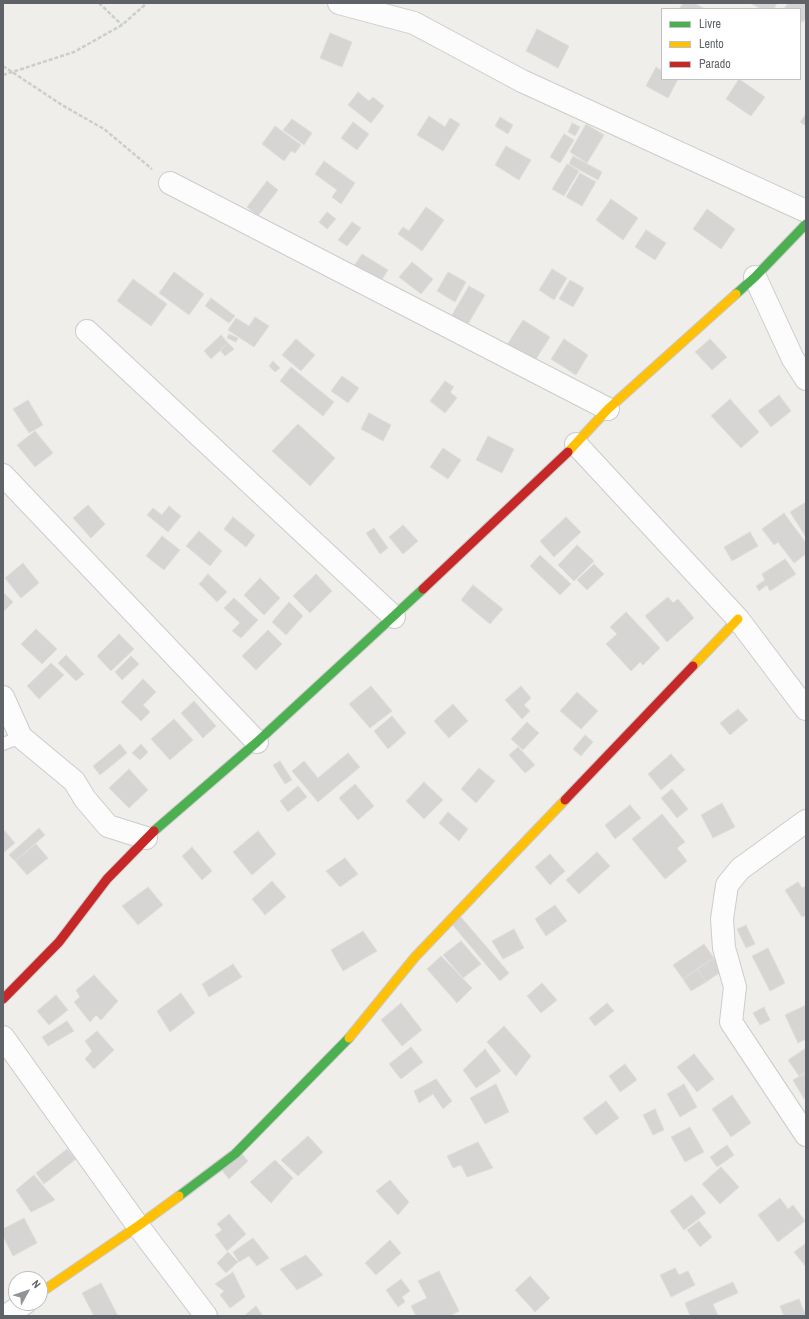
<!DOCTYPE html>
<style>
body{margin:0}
#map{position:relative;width:809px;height:1319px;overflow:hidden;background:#efeeea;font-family:"Archivo Narrow",sans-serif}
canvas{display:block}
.frame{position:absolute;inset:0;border:4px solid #5f6368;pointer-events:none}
.legend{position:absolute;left:661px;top:8px;width:140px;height:72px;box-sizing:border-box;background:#fff;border:1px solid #bfc1c3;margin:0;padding:5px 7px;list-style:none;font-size:12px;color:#5f6368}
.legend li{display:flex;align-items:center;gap:8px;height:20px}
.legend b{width:20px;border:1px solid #bfc1c3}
.north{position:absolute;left:8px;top:1271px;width:40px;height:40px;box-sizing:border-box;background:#fff;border:1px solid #bfc1c3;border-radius:50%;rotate:50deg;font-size:11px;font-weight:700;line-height:16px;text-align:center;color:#5f6368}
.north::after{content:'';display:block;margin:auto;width:14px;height:18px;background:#919496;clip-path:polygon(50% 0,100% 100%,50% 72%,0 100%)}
</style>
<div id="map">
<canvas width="809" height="1319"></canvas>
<div class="frame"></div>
<ul class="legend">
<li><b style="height:5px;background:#4caf50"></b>Livre</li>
<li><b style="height:5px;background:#ffc107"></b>Lento</li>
<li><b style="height:5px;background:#c62828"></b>Parado</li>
</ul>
<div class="north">N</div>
</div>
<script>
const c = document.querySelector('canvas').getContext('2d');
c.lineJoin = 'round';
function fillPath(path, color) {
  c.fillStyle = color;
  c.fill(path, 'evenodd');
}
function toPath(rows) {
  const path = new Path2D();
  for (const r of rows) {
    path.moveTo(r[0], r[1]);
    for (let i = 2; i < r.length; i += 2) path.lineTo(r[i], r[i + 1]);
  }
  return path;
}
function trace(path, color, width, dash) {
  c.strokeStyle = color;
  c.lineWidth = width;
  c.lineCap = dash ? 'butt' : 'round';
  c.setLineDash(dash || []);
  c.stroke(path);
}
const building = toPath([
 [683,3,694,3,705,9,679,9,683,3],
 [750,3,777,3,774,9,761,9,750,3],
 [788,3,806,3,806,17,803,22,800,21,800,9,784,9,788,3],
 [537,29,569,46,558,68,526,51,537,29],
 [330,33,352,42,342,67,320,58,330,33],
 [656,67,662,71,662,79,678,79,668,98,646,86,656,67],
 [739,79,765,97,751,116,726,99,739,79],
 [358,92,369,101,373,97,384,106,371,123,348,105,358,92],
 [806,114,806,126,800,122,806,114],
 [429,116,445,127,450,118,460,124,443,151,417,135,429,116],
 [500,117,513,125,508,134,495,126,500,117],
 [292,119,312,133,304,145,283,130,292,119],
 [353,122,369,134,357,150,341,138,353,122],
 [572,123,580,127,575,136,568,132,572,123],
 [586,124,604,135,587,163,570,152,586,124],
 [275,126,301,145,295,153,291,151,284,161,262,144,275,126],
 [564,134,574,140,560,163,550,157,564,134],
 [506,146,531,160,519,180,495,165,506,146],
 [573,156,602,172,598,180,569,164,573,156],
 [324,161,355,183,341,204,332,197,337,190,315,174,324,161],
 [567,164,579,171,564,196,552,189,567,164],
 [580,173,596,182,582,206,566,197,580,173],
 [267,181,278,190,258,216,247,207,267,181],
 [611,199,638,218,623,240,596,220,611,199],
 [426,207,444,220,422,251,398,234,403,227,409,231,426,207],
 [707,209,735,229,721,249,693,229,707,209],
 [327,212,336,219,327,229,319,222,327,212],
 [352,222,361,228,347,246,338,240,352,222],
 [646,230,666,243,655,260,635,247,646,230],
 [362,254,388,270,376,289,350,272,362,254],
 [412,262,433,279,421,294,399,277,412,262],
 [552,269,567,278,554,300,539,290,552,269],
 [174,272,204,294,189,315,159,293,174,272],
 [448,272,466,282,455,302,437,291,448,272],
 [133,279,167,304,151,326,117,301,133,279],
 [570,280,584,288,573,307,559,299,570,280],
 [469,286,485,295,465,329,449,320,469,286],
 [211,298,235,316,229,323,205,306,211,298],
 [255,317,269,326,254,347,228,330,236,318,249,326,255,317],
 [523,320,550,337,534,362,507,345,523,320],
 [229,334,238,338,236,342,227,338,229,334],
 [221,335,228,343,211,359,204,351,221,335],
 [296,339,315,355,301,371,282,355,296,339],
 [564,339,588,355,576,375,551,359,564,339],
 [710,339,727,357,712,370,695,352,710,339],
 [228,343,234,349,225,356,220,350,228,343],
 [273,361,280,368,275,372,269,366,273,361],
 [291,367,334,402,323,416,280,381,291,367],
 [342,376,359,388,348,403,331,391,342,376],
 [445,381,454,387,450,392,457,398,445,413,430,401,445,381],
 [779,395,791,411,771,427,758,411,779,395],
 [730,399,759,432,741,448,711,416,730,399],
 [28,400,43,425,29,433,13,409,28,400],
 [369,413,391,425,383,441,361,429,369,413],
 [298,424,335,458,310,486,272,451,298,424],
 [35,431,53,453,35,467,17,445,35,431],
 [488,436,514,449,502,473,476,460,488,436],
 [443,448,461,460,448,479,430,467,443,448],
 [806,502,806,537,790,512,806,502],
 [88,505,105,524,91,538,73,518,88,505],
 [169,506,181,516,168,532,147,515,153,508,162,515,169,506],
 [784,513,806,543,806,554,794,563,778,542,774,545,762,529,784,513],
 [233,517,255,535,246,547,224,529,233,517],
 [566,517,581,532,554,557,540,541,566,517],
 [403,525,418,541,403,554,389,537,403,525],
 [374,528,388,548,380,554,366,533,374,528],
 [199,531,222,551,210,566,186,546,199,531],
 [750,532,758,546,732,561,724,547,750,532],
 [162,536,180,550,164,570,146,556,162,536],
 [577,545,594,561,574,581,558,565,577,545],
 [540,555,571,584,560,595,530,566,540,555],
 [785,559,796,574,770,591,767,585,759,591,756,586,765,580,762,574,785,559],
 [23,563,39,583,21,598,5,578,23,563],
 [594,564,604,574,587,590,577,580,594,564],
 [208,574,227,592,217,602,199,584,208,574],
 [316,574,332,591,310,613,293,596,316,574],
 [260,578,280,598,264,615,244,595,260,578],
 [473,585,503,609,490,624,461,600,473,585],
 [3,592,13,602,3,612,3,592],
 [668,597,673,603,678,599,694,618,667,642,645,616,668,597],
 [234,598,258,620,241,638,232,631,240,623,224,608,234,598],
 [289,602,303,616,286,635,272,622,289,602],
 [626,612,660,648,643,665,640,662,631,671,606,644,617,634,610,627,626,612],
 [36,629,57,649,42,664,21,644,36,629],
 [268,630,282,644,256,670,242,656,268,630],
 [119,634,134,649,111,671,97,656,119,634],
 [66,655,84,674,76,681,58,663,66,655],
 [131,656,139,664,122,680,115,672,131,656],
 [51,663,64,675,39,699,27,686,51,663],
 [143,679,156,692,143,705,150,712,141,721,121,702,143,679],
 [371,686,392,711,370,728,349,704,371,686],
 [521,686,531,698,524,705,530,711,522,719,505,700,521,686],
 [577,692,598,711,581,729,560,711,577,692],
 [194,701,216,726,203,738,181,713,194,701],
 [453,704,468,721,449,738,434,721,453,704],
 [738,709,748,720,730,735,720,723,738,709],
 [392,716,406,733,388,749,374,731,392,716],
 [174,719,193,740,170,760,151,739,174,719],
 [527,722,539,733,523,750,511,739,527,722],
 [585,735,593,742,581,756,573,749,585,735],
 [120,744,127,753,100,775,93,766,120,744],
 [141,744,148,752,140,760,132,753,141,744],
 [518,747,535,765,525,773,509,755,518,747],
 [348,753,360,767,318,802,292,771,304,761,318,778,348,753],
 [671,754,685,770,661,790,648,774,671,754],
 [280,761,292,780,285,784,273,765,280,761],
 [479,768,495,781,476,803,461,789,479,768],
 [129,769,148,790,129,808,109,788,129,769],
 [424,782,443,800,424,819,406,801,424,782],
 [355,784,374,806,358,820,339,798,355,784],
 [298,786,307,797,288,812,280,801,298,786],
 [672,789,688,809,677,818,661,798,672,789],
 [722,803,735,827,713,838,701,815,722,803],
 [630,805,641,818,615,839,605,825,630,805],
 [448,812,468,829,459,841,439,823,448,812],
 [662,814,685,842,677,848,687,861,665,879,632,839,662,814],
 [39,828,45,835,15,861,9,855,39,828],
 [3,829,15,843,3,853,3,829],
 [258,831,276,854,252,875,233,852,258,831],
 [36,844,48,858,27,875,15,861,36,844],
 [192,847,212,871,202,880,182,856,192,847],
 [597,852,610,866,579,894,566,880,597,852],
 [550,854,565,871,550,885,535,867,550,854],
 [345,858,358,874,340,887,326,871,345,858],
 [272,881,286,897,265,915,252,899,272,881],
 [798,882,802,888,806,886,806,915,802,917,785,890,798,882],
 [148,887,163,905,138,925,122,906,148,887],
 [555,905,567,921,546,936,535,919,555,905],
 [460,916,509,973,500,981,451,923,460,916],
 [746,925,755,944,746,948,737,929,746,925],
 [514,929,524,948,503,959,492,941,514,929],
 [363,931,377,951,343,971,331,950,363,931],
 [461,941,481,964,463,978,443,955,461,941],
 [704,944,714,958,683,979,673,965,704,944],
 [768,948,785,983,770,991,752,956,768,948],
 [441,956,472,988,457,1003,427,969,441,956],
 [714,958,722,971,706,982,697,969,714,958],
 [233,964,242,977,209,997,202,984,233,964],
 [697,969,706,982,691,991,683,979,697,969],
 [94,975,118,1001,101,1020,96,1015,90,1022,74,1002,80,997,76,990,94,975],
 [542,983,557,1000,541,1013,527,996,542,983],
 [181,993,195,1013,170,1032,157,1011,181,993],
 [56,995,68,1010,49,1025,37,1011,56,995],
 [401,1003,422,1030,402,1046,381,1020,401,1003],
 [607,1003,614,1011,595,1026,589,1018,607,1003],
 [806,1005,806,1039,798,1043,785,1015,806,1005],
 [764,1007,770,1020,760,1025,753,1013,764,1007],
 [67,1021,74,1031,48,1046,42,1037,67,1021],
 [504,1026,531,1056,516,1076,487,1042,504,1026],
 [97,1031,114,1050,94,1069,85,1059,92,1051,85,1041,97,1031],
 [411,1047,423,1062,401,1079,389,1064,411,1047],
 [806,1048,806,1072,799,1076,788,1060,806,1048],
 [485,1049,501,1071,476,1088,463,1070,485,1049],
 [694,1054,714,1079,697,1092,677,1067,694,1054],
 [625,1064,637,1080,620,1092,609,1076,625,1064],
 [806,1073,806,1098,804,1099,793,1080,806,1073],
 [436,1079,452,1101,443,1109,433,1094,419,1103,414,1091,436,1079],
 [496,1084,509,1112,485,1124,470,1098,496,1084],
 [684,1084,697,1107,680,1117,667,1094,684,1084],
 [732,1095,751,1123,731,1137,712,1109,732,1095],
 [606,1101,619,1118,596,1135,583,1118,606,1101],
 [655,1109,664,1130,653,1135,643,1115,655,1109],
 [690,1127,704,1152,685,1162,671,1137,690,1127],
 [308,1136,323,1152,298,1176,281,1160,308,1136],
 [478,1142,493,1168,467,1177,461,1165,453,1168,447,1156,478,1142],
 [727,1145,734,1155,717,1167,710,1157,727,1145],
 [67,1149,76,1159,44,1184,36,1173,67,1149],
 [240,1152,248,1161,229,1179,221,1169,240,1152],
 [275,1160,293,1178,271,1203,250,1182,275,1160],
 [721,1167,739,1187,720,1204,702,1184,721,1167],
 [34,1175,55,1200,31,1212,16,1190,34,1175],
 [390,1180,409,1202,398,1215,376,1191,390,1180],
 [692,1195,706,1213,684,1230,670,1211,692,1195],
 [780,1198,788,1209,793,1205,805,1221,778,1242,758,1215,780,1198],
 [229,1214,246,1234,227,1251,215,1235,222,1230,217,1224,229,1214],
 [24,1218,37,1243,13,1256,3,1236,3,1229,24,1218],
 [699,1221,712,1237,700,1247,687,1230,699,1221],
 [253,1238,269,1258,257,1266,249,1256,239,1262,233,1252,253,1238],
 [390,1240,401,1253,376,1275,365,1263,390,1240],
 [806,1243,806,1267,794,1252,806,1243],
 [228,1252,238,1262,226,1273,217,1263,228,1252],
 [306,1255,323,1275,297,1290,280,1269,306,1255],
 [675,1268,679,1275,688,1271,695,1285,671,1297,660,1275,675,1268],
 [439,1271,459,1311,450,1316,416,1316,411,1306,427,1298,418,1281,439,1271],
 [233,1272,245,1297,230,1308,220,1295,224,1291,215,1284,233,1272],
 [530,1276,550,1298,535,1312,515,1290,530,1276],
 [401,1279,410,1291,402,1297,405,1302,398,1307,386,1290,401,1279],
 [733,1282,738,1293,713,1304,718,1316,690,1316,685,1303,733,1282],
 [101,1283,118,1316,94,1316,82,1293,101,1283],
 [799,1299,806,1316,784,1316,780,1306,799,1299],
 [256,1306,263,1316,244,1316,256,1306]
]);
const path = toPath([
 [99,3,122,25],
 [3,66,62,105,104,129,152,169],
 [3,75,74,52,122,25,147,3]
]);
const lane = toPath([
 [3,744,21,737]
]);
const street = toPath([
 [339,3,414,23,522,81,806,211],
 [170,183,608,409],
 [755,277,793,359,806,379],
 [87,331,394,617],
 [576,444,738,619,806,709],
 [3,475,257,742],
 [3,697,21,737,74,781,85,799,108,826,146,838],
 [806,821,740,869,727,885,722,919,724,948,735,987,731,1022,806,1135],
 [3,1037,138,1226,206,1316],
 [6,1316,25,1303]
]);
const fast = toPath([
 [736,294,755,277,806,224],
 [154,831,257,742,423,589],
 [179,1196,235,1154,349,1038]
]);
const slow = toPath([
 [568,452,608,409,736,294],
 [693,666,738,619],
 [349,1038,415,957,565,800],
 [40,1293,138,1226,179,1196]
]);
const jam = toPath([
 [423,589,568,452],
 [565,800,693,666],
 [3,999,59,942,107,879,154,831]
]);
fillPath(building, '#d6d5d3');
trace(building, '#deddd9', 1);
trace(lane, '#cbcccc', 14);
trace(street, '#cbcccc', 24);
trace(fast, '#cacacb', 11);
trace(slow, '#cacacb', 11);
trace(jam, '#cacacb', 11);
trace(path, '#cacfcc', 2.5, [4, 2]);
trace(lane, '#fdfcfc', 12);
trace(street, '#fdfcfc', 22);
trace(fast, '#4caf50', 9);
trace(slow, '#ffc107', 9);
trace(jam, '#c62828', 9);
</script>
